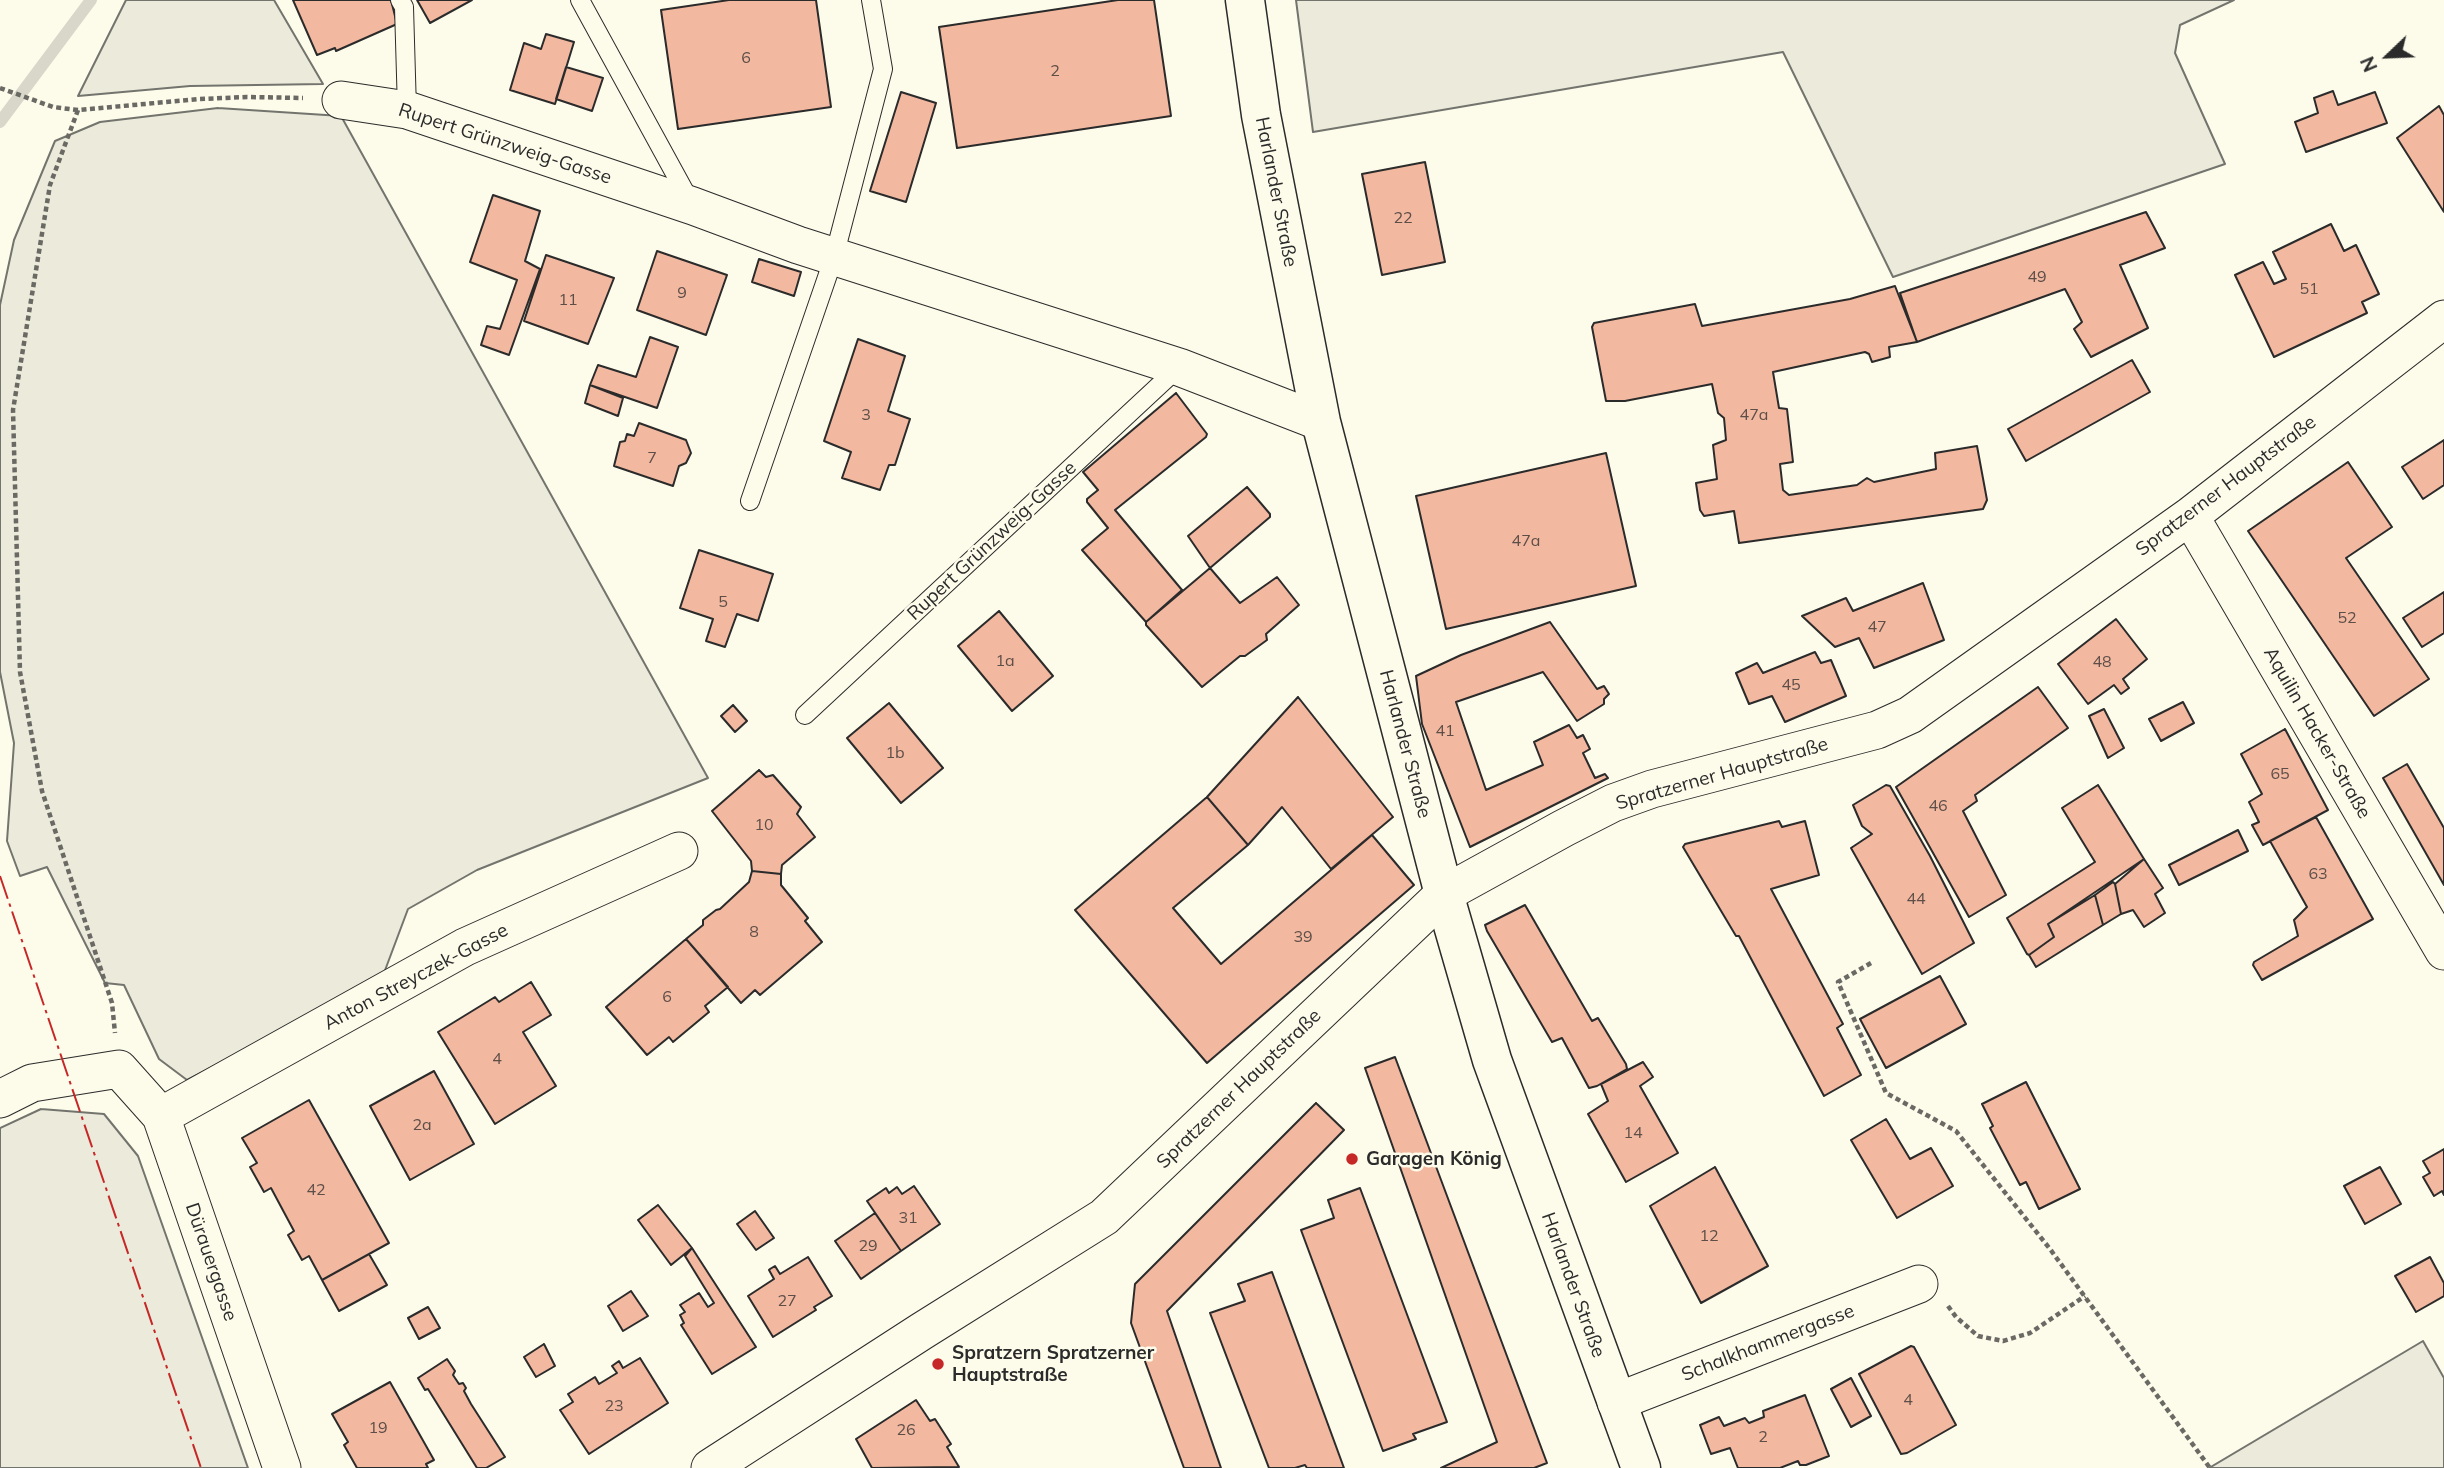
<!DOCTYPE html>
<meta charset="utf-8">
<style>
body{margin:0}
#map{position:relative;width:2444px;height:1468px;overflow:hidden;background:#fdfbea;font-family:Mulish,sans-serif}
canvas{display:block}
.north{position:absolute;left:2353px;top:21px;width:70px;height:70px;-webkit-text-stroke:5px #fdfbea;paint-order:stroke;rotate:247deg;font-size:19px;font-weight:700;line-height:28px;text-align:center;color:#2b2b2b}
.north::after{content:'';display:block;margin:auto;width:24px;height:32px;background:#2b2b2b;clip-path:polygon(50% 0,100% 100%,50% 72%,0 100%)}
</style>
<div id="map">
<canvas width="2444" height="1468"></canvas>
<div class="north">N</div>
</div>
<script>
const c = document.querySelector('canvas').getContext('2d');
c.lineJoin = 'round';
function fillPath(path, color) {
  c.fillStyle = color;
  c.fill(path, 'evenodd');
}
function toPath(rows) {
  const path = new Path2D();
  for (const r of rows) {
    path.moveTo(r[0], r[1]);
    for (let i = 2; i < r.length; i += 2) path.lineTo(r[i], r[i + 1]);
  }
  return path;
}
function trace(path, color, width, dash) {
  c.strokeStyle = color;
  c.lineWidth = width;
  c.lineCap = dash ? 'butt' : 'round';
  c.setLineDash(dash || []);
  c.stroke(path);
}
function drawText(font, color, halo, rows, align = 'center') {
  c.font = font + ' Mulish,sans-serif';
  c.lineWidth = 5;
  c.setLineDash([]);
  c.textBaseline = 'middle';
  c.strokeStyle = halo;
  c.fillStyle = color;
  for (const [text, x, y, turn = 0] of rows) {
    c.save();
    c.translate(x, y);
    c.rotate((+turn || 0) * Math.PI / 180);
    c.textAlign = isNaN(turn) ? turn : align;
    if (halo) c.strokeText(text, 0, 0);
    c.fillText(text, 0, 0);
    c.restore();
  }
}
const green = toPath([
 [126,0,274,0,323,84,190,86,78,96,126,0],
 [1296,0,2234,0,2180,25,2175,53,2225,164,1893,277,1783,52,1313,132,1296,0],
 [218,108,341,116,708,778,477,870,408,909,384,973,298,1023,187,1080,159,1059,124,985,105,983,47,867,20,876,7,841,14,743,0,672,0,305,14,240,55,141,100,122,218,108],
 [41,1109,104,1114,138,1156,248,1468,0,1468,0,1128,41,1109],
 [2423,1341,2444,1378,2444,1468,2209,1468,2423,1341]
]);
const stream = toPath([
 [0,122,91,0]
]);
const building = toPath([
 [293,0,391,0,397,24,336,51,335,48,317,55,293,0],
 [417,0,472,0,430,23,417,0],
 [729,0,816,0,831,107,678,129,661,10,729,0],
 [1118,0,1154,0,1171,116,957,148,939,27,1118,0],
 [546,34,574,42,555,104,510,90,524,43,541,49,546,34],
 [566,67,603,78,592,111,556,99,566,67],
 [2333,91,2338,105,2375,92,2387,123,2306,152,2295,122,2318,113,2314,98,2333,91],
 [901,92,936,103,906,202,870,191,901,92],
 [2439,106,2444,115,2444,212,2397,138,2439,106],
 [1425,162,1445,262,1382,275,1362,174,1425,162],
 [493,195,540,211,525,261,540,269,509,355,481,345,487,326,500,329,517,280,470,262,493,195],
 [2146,212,2165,248,2120,265,2148,328,2091,357,2074,329,2082,322,2065,289,1917,342,1900,293,2146,212],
 [2331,224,2344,251,2356,245,2379,294,2362,302,2367,313,2274,357,2235,275,2263,262,2274,284,2286,279,2273,252,2331,224],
 [657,251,727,275,706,335,637,310,657,251],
 [546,255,614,278,588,344,524,321,546,255],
 [759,259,801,272,794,296,752,282,759,259],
 [1895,286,1917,342,1889,347,1890,357,1872,362,1869,354,1865,352,1773,372,1779,408,1787,409,1793,462,1780,464,1783,490,1789,495,1857,485,1867,478,1874,482,1936,469,1935,453,1977,446,1987,500,1983,509,1739,543,1734,511,1704,516,1700,510,1696,483,1717,479,1713,445,1726,440,1724,418,1718,413,1712,384,1625,401,1606,401,1592,327,1594,323,1695,304,1702,326,1850,299,1895,286],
 [650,337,678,347,657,408,590,385,598,365,636,377,650,337],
 [858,339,905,356,888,411,910,419,895,465,889,465,880,490,842,478,851,452,824,441,858,339],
 [2132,360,2150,392,2026,461,2008,429,2132,360],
 [590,385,623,398,618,416,585,403,590,385],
 [1176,393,1207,434,1206,437,1115,510,1182,590,1146,622,1082,550,1108,528,1087,502,1087,499,1098,490,1083,472,1176,393],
 [639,423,686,440,691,453,686,463,679,466,673,486,614,466,620,442,625,441,627,434,634,436,639,423],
 [2444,440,2444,485,2423,499,2402,467,2444,440],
 [1606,453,1636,586,1446,629,1416,496,1606,453],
 [2348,462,2392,527,2346,558,2429,679,2374,716,2248,531,2348,462],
 [1247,487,1270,514,1270,517,1210,568,1188,536,1247,487],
 [699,550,773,574,758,621,737,614,725,647,706,641,713,619,680,608,699,550],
 [1210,568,1240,603,1277,577,1299,605,1266,634,1267,640,1245,656,1240,656,1202,687,1146,625,1146,622,1210,568],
 [1923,583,1944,640,1874,668,1859,638,1835,647,1802,616,1846,598,1853,611,1923,583],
 [2444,592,2444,633,2422,647,2403,618,2444,592],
 [999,611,1053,676,1012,711,958,646,999,611],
 [2116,619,2147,659,2123,679,2129,688,2121,694,2114,685,2088,704,2058,664,2116,619],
 [1550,622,1597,689,1604,686,1609,694,1604,699,1604,704,1577,721,1543,672,1456,702,1486,790,1543,765,1534,742,1569,725,1577,738,1583,735,1590,749,1583,753,1595,778,1605,774,1608,778,1470,847,1422,724,1416,676,1461,655,1550,622],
 [1815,652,1821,663,1831,660,1846,696,1785,722,1772,696,1749,704,1736,673,1757,663,1763,673,1815,652],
 [2038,687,2068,728,1975,795,1977,801,1963,811,2006,895,1969,917,1896,787,2038,687],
 [1298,697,1393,817,1331,869,1282,807,1248,845,1207,797,1298,697],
 [2183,702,2194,723,2161,741,2149,719,2183,702],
 [889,703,943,768,901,803,847,738,889,703],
 [733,705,747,721,735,732,721,716,733,705],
 [2104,709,2124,748,2108,758,2089,716,2104,709],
 [2285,729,2328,810,2263,845,2252,825,2259,822,2249,802,2262,794,2241,754,2285,729],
 [2407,764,2444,828,2444,885,2383,778,2407,764],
 [759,770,766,777,773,775,801,807,797,814,815,837,782,865,781,874,752,871,751,861,712,811,759,770],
 [1886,785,1890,786,1930,856,1974,943,1922,974,1851,848,1872,834,1862,826,1853,805,1886,785],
 [2098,785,2144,859,2048,924,2054,937,2029,955,2027,954,2007,918,2095,862,2062,808,2098,785],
 [1207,797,1248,845,1173,908,1221,964,1372,835,1414,885,1207,1063,1075,910,1207,797],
 [2316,817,2373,919,2262,980,2253,965,2254,962,2298,936,2294,920,2307,907,2270,841,2316,817],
 [1779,821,1782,827,1805,821,1819,875,1771,889,1843,1024,1837,1028,1861,1075,1824,1096,1739,936,1736,936,1683,847,1685,844,1779,821],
 [2238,830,2248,851,2179,885,2169,865,2238,830],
 [2144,859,2163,888,2155,894,2165,913,2144,927,2133,910,2121,914,2115,884,2144,859],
 [752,871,781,874,781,885,808,918,805,921,822,942,760,995,755,990,741,1003,686,939,703,925,703,920,716,910,720,909,749,882,752,871],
 [2113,882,2115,884,2121,914,2103,925,2095,895,2113,882],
 [2095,895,2103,925,2036,967,2029,955,2054,937,2048,924,2095,895],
 [1525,905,1592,1021,1598,1018,1626,1064,1627,1069,1597,1086,1589,1088,1562,1038,1552,1042,1487,931,1485,925,1525,905],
 [686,939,728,987,705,1006,709,1012,673,1042,669,1037,647,1055,606,1007,686,939],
 [1940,976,1966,1024,1886,1068,1860,1019,1940,976],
 [531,982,551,1015,523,1032,556,1086,495,1124,438,1032,495,997,499,1002,531,982],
 [1395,1057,1547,1463,1534,1468,1441,1468,1497,1442,1365,1068,1395,1057],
 [1643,1062,1653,1077,1640,1086,1678,1153,1626,1182,1588,1114,1608,1101,1601,1084,1643,1062],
 [434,1071,474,1144,410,1180,370,1106,434,1071],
 [2026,1082,2080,1189,2039,1209,2026,1182,2020,1185,1990,1128,1993,1126,1982,1104,2026,1082],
 [309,1100,389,1243,322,1280,309,1256,302,1260,288,1235,294,1231,271,1188,264,1192,250,1167,257,1163,242,1138,309,1100],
 [1316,1103,1344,1130,1167,1311,1221,1468,1184,1468,1131,1323,1135,1284,1316,1103],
 [1886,1119,1910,1159,1931,1148,1953,1186,1897,1218,1851,1140,1886,1119],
 [2444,1149,2444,1195,2442,1191,2434,1196,2423,1177,2430,1173,2423,1161,2444,1149],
 [1715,1167,1768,1266,1701,1303,1650,1206,1715,1167],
 [2380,1167,2401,1204,2365,1224,2344,1186,2380,1167],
 [914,1186,940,1224,901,1251,867,1201,886,1188,889,1193,897,1187,902,1194,914,1186],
 [1360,1188,1447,1422,1413,1434,1416,1439,1383,1451,1301,1230,1334,1218,1328,1200,1360,1188],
 [658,1205,692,1248,671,1265,638,1220,658,1205],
 [755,1211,774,1238,756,1250,737,1224,755,1211],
 [875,1213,901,1251,861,1279,835,1241,875,1213],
 [692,1248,756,1347,712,1374,681,1325,684,1323,680,1315,685,1312,680,1305,699,1293,708,1307,714,1303,685,1256,692,1248],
 [369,1254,387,1285,339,1311,322,1280,369,1254],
 [808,1257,832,1296,814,1307,816,1310,773,1337,748,1296,774,1279,769,1270,770,1269,775,1266,780,1274,808,1257],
 [2430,1257,2444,1283,2444,1296,2416,1312,2395,1276,2430,1257],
 [1272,1272,1344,1468,1307,1468,1305,1465,1295,1468,1269,1468,1210,1313,1245,1301,1238,1284,1272,1272],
 [631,1291,648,1316,623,1331,608,1306,631,1291],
 [428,1307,440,1328,419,1339,408,1318,428,1307],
 [544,1344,555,1366,536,1377,524,1357,544,1344],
 [1911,1346,1914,1347,1956,1425,1907,1453,1901,1454,1859,1374,1911,1346],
 [640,1358,668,1403,589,1454,560,1410,573,1402,568,1394,595,1377,599,1384,617,1373,612,1366,619,1361,623,1368,640,1358],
 [447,1359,455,1371,453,1375,459,1384,463,1383,466,1388,464,1391,471,1404,505,1457,486,1468,477,1468,428,1389,425,1390,418,1378,447,1359],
 [1851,1378,1871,1416,1851,1427,1831,1389,1851,1378],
 [390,1382,434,1460,426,1464,428,1468,357,1468,344,1445,348,1442,332,1414,390,1382],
 [1805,1395,1829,1456,1806,1465,1800,1465,1798,1461,1780,1468,1738,1468,1730,1448,1711,1454,1700,1425,1719,1417,1724,1426,1745,1418,1749,1423,1764,1417,1763,1411,1805,1395],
 [916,1400,930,1421,935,1419,951,1444,947,1447,959,1467,872,1468,856,1439,916,1400]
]);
const path = toPath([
 [0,88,53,107,78,110,200,99,247,97,303,98],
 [78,110,50,185,13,410,20,672,42,791,112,1003,115,1033],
 [1871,963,1838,982,1886,1093,1956,1131,2050,1249,2210,1468],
 [1948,1306,1956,1317,1978,1336,2003,1341,2030,1333,2085,1296]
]);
const service = toPath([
 [400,0,404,7,407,110],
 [580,0,691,203],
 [750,501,834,257,883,69,871,0],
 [805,715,1179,367]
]);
const minor = toPath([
 [341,100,407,110,693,206,798,245,1179,367,1321,422],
 [2190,516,2444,951],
 [0,1099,32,1083,119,1069,161,1116,282,1468],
 [161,1116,465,947,679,851],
 [1616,1402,1919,1284],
 [710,1468,922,1331,1104,1217,1444,894,1564,828,1613,803,1652,789,1877,730,1910,715,2190,516,2444,319]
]);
const secondary = toPath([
 [1245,0,1261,115,1321,422,1444,894,1492,1060,1641,1468]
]);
const power = toPath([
 [0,876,201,1468]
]);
const markers = [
 [1352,1159,7,"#c62828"],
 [938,1364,7,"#c62828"]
];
const numberNames = [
 ["6",746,58],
 ["2",1055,71],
 ["22",1403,218],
 ["49",2037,277],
 ["51",2309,289],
 ["9",682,293],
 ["11",568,300],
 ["3",866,415],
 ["47a",1754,415],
 ["7",652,458],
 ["47a",1526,541],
 ["5",723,602],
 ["52",2347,618],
 ["47",1877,627],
 ["1a",1005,661],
 ["48",2102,662],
 ["45",1791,685],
 ["41",1445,731],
 ["1b",895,753],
 ["65",2280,774],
 ["46",1938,806],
 ["10",764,825],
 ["63",2318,874],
 ["44",1916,899],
 ["8",754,932],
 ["39",1303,937],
 ["6",667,997],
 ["4",497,1059],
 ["2a",422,1125],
 ["14",1633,1133],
 ["42",316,1190],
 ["31",908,1218],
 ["12",1709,1236],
 ["29",868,1246],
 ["27",787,1301],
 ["4",1908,1400],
 ["23",614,1406],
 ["19",378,1428],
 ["26",906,1430],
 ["2",1763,1437]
];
const streetNames = [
 ["Rupert Grünzweig-Gasse",505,144,18],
 ["Harlander Straße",1276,192,79],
 ["Spratzerner Hauptstraße",2226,486,-37],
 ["Rupert Grünzweig-Gasse",992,541,-43],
 ["Aquilin Hacker-Straße",2317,733,60],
 ["Harlander Straße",1405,744,75],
 ["Spratzerner Hauptstraße",1722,774,-16],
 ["Anton Streyczek-Gasse",416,977,-28],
 ["Spratzerner Hauptstraße",1239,1089,-44],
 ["Dürauergasse",211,1262,71],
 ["Harlander Straße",1573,1285,70],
 ["Schalkhammergasse",1768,1343,-21]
];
const poiNames = [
 ["Garagen König",1366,1159],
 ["Spratzern Spratzerner",952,1353],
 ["Hauptstraße",952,1375]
];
fillPath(green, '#ecebdb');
trace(green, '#74746e', 2);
trace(stream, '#d8d7c9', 12);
fillPath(building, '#f2b8a0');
trace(building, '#2b2b2b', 2);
trace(service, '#2b2b2b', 20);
trace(minor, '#2b2b2b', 39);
trace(secondary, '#2b2b2b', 41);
trace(path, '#6a6964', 4.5, [5, 3.5]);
trace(service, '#fdfbea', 18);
trace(minor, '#fdfbea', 37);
trace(secondary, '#fdfbea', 38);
trace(power, '#c62828', 2, [24, 5, 3.5, 5]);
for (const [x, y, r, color] of markers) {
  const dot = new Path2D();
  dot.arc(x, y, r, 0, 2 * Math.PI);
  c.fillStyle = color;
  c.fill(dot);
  trace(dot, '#fdfbea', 2.5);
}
drawText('16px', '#5d4e48', null, numberNames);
drawText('19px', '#2b2b2b', '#fdfbea', streetNames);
drawText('bold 19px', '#2b2b2b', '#fdfbea', poiNames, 'left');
</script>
